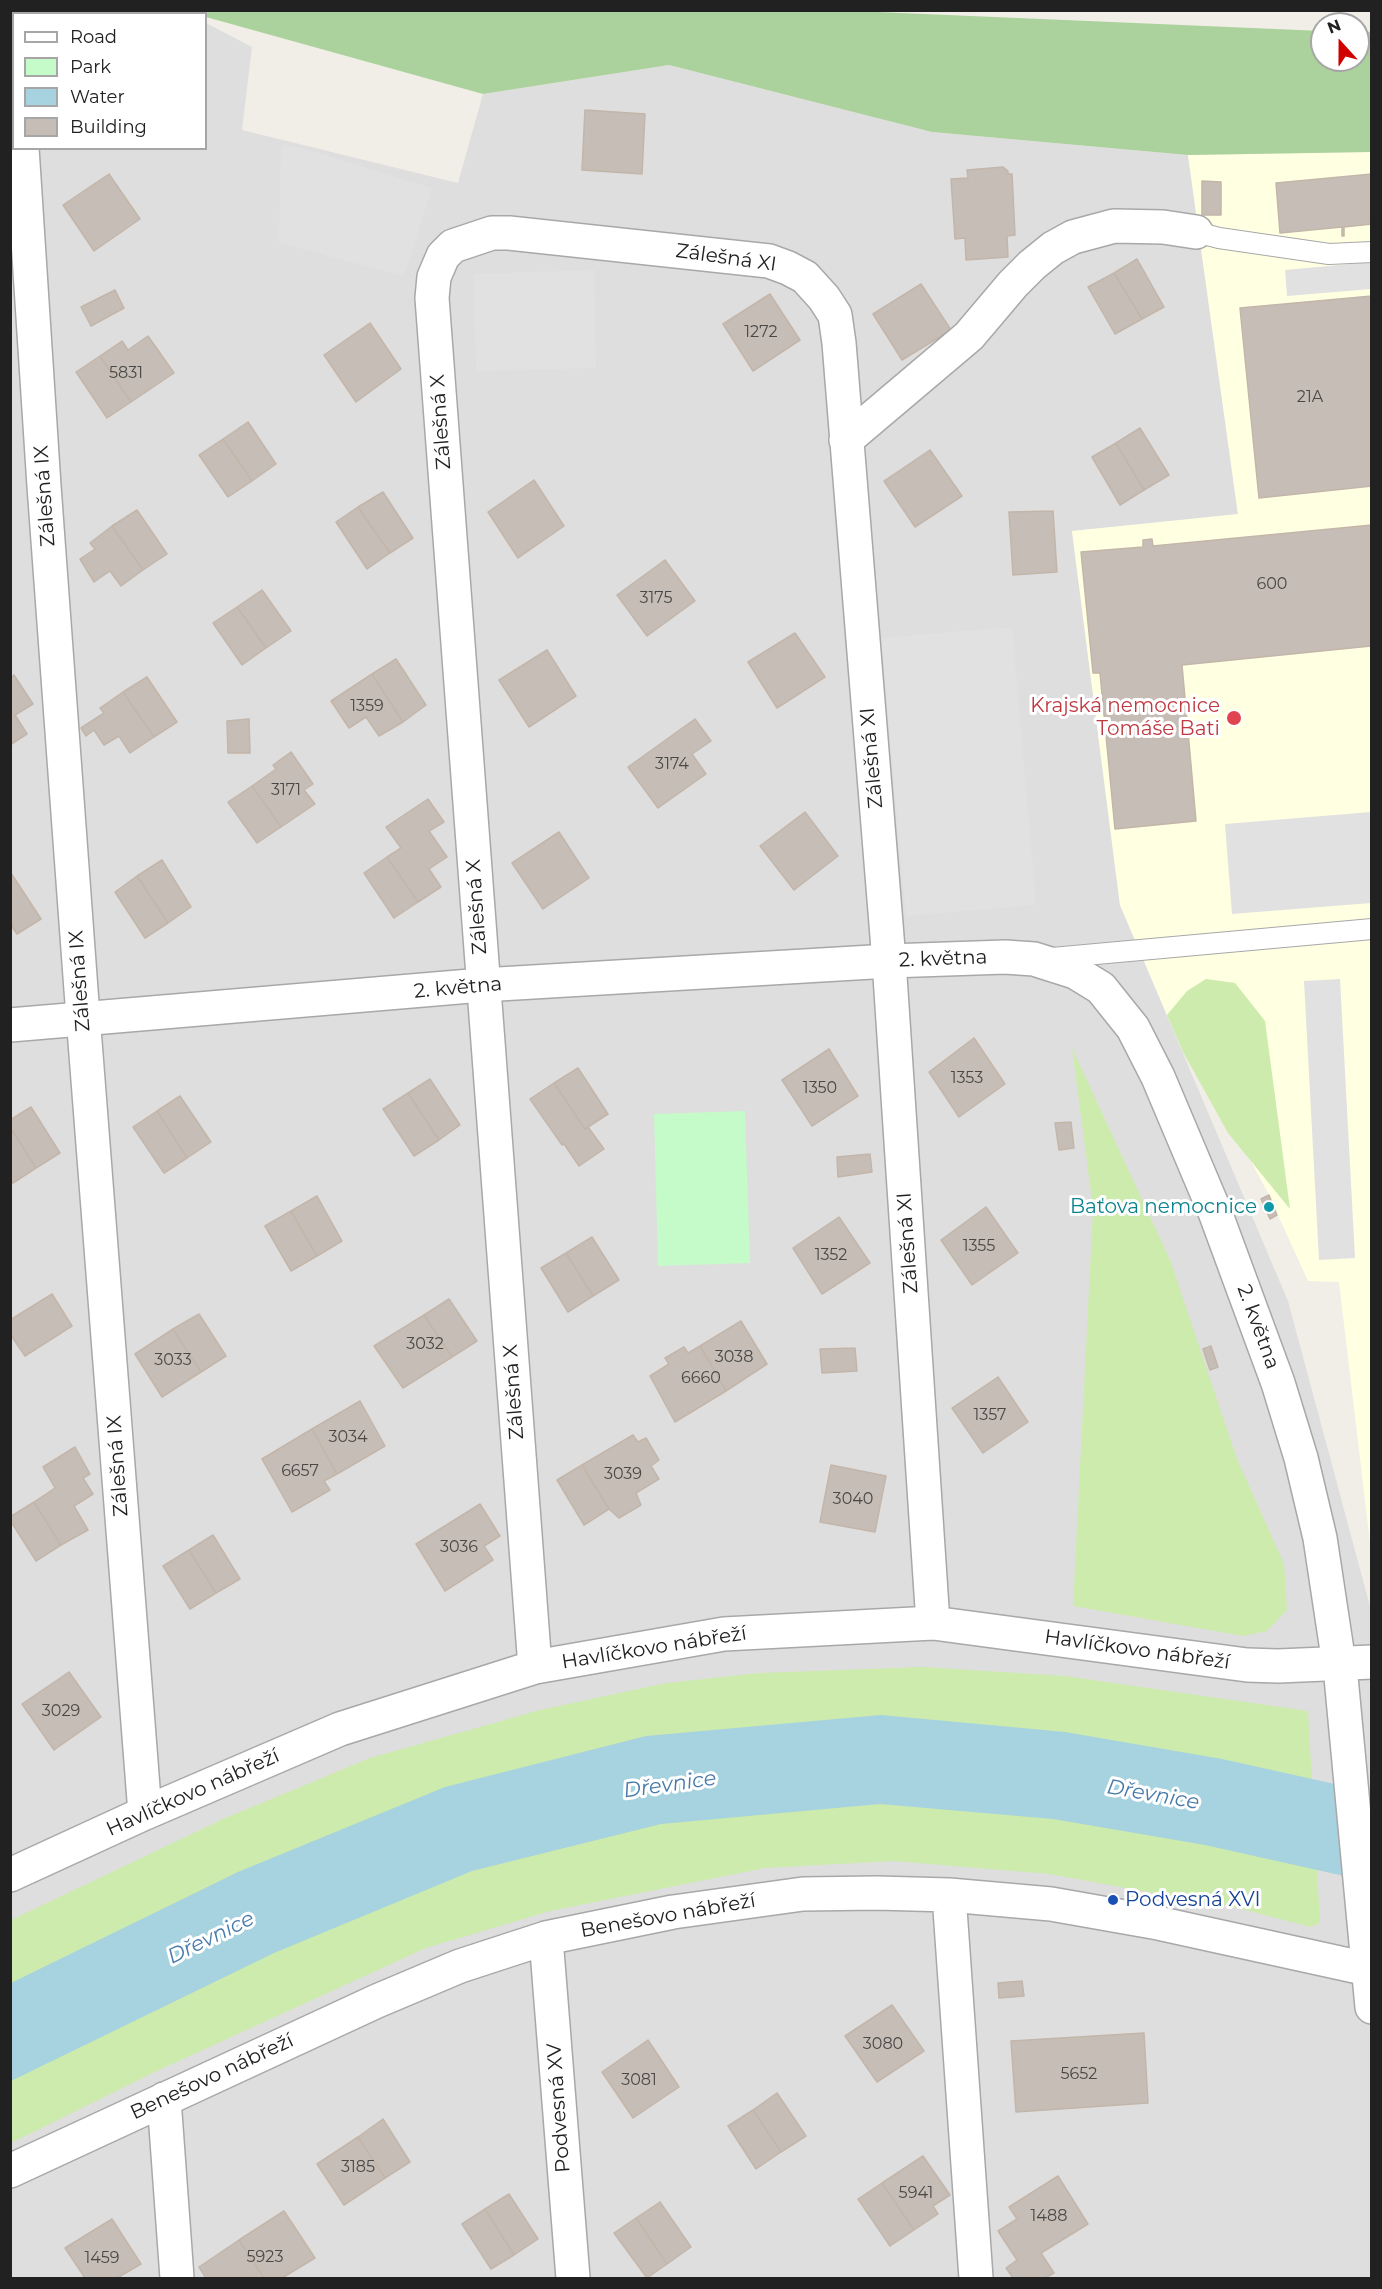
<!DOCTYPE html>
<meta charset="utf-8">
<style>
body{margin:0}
#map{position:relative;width:1382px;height:2289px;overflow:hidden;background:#f1eee7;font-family:Montserrat,sans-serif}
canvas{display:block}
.frame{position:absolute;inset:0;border:12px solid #212121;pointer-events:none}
.legend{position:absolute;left:12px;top:12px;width:195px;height:138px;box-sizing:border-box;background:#fff;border:2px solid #a6a6a6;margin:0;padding:8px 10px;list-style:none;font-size:18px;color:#212121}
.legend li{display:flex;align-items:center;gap:12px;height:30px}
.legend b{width:30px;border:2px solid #a6a6a6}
.north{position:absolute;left:1310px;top:12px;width:60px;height:60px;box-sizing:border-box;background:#fff;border:2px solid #a6a6a6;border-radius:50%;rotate:339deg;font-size:16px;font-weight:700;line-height:24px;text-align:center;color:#212121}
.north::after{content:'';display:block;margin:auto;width:21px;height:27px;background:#d10000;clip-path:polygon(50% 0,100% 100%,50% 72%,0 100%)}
</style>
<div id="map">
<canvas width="1382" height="2289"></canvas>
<div class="frame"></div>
<ul class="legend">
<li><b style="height:8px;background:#fff"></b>Road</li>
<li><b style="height:16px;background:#c5fac9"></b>Park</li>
<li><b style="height:16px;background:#a7d2df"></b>Water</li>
<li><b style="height:16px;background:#c6beb6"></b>Building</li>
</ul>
<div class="north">N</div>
</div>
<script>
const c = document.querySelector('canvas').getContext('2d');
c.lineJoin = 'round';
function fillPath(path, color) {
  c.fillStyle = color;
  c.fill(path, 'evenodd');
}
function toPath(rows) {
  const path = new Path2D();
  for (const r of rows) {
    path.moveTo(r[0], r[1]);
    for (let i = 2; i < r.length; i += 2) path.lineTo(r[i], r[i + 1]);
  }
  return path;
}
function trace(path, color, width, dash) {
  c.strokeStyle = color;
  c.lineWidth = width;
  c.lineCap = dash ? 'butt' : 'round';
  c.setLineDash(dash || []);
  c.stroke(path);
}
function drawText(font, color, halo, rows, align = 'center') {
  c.font = font + ' Montserrat,sans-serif';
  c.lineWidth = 6;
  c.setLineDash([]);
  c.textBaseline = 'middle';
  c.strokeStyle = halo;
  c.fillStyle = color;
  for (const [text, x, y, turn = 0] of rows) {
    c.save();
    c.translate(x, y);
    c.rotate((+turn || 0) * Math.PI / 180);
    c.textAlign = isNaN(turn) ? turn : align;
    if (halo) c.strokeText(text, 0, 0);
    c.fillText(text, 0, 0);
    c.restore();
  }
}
const residential = toPath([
 [183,10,188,13,14,14,14,148,206,148,206,23,252,47,242,130,458,183,483,94,669,65,932,132,1188,155,1238,515,1072,531,1120,905,1288,1301,1371,1610,1371,2278,11,2278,11,11]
]);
const education = toPath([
 [1371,152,1371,1551,1339,1282,1308,1281,1267,1191,1193,1055,1167,1015,1120,905,1072,531,1238,514,1188,155]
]);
const grass = toPath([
 [1206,979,1235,983,1265,1021,1290,1209,1228,1133,1183,1052,1167,1015,1187,991],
 [1072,1048,1170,1260,1237,1459,1284,1564,1287,1610,1267,1631,1243,1636,1073,1606,1093,1208],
 [923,1667,1065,1676,1308,1711,1320,1923,1310,1927,1242,1909,1049,1874,894,1861,765,1868,550,1911,426,1948,159,2070,11,2143,11,1920,223,1819,370,1758,540,1710,666,1683,759,1673]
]);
const forest = toPath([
 [184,11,854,11,1322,31,1322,60,1358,60,1358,33,1366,33,1371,31,1371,152,1188,155,932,132,669,65,483,94,206,17,206,14]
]);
const park = toPath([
 [745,1111,750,1263,658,1266,654,1114]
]);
const parking = toPath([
 [281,144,302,148,432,188,404,276,279,243],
 [1371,262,1371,289,1287,296,1285,270],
 [594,270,596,368,476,371,474,274],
 [1012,627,1036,905,906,916,881,638],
 [1371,812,1371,903,1232,914,1225,824],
 [1340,979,1355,1258,1319,1260,1304,981]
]);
const water = toPath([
 [881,1715,1065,1732,1222,1759,1371,1792,1371,1882,1205,1845,1053,1819,880,1804,661,1824,472,1871,274,1953,11,2081,11,1983,238,1872,445,1787,646,1736]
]);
const building = toPath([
 [585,110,645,114,642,174,582,170,585,110],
 [1003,167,1008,171,1008,174,1012,174,1015,235,1007,236,1008,257,966,260,965,238,955,239,951,179,968,178,967,170,1003,167],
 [109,174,140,219,94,251,63,205,109,174],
 [1372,174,1372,224,1344,227,1344,236,1342,236,1342,227,1280,233,1276,183,1372,174],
 [1202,181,1221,182,1221,215,1202,215,1202,181],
 [1137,259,1164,307,1142,319,1114,273,1137,259],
 [1114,273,1142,319,1115,334,1088,287,1114,273],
 [921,284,951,330,902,360,873,314,921,284],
 [115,290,124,308,91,326,81,307,115,290],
 [770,294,800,340,753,371,723,324,770,294],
 [1372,296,1372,486,1259,498,1240,308,1372,296],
 [370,323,401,369,356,402,324,355,370,323],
 [148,336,174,373,131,402,100,356,122,341,128,350,148,336],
 [100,356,131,402,107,418,76,372,100,356],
 [248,422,276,464,252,481,223,439,248,422],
 [1140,428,1169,475,1144,490,1116,443,1140,428],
 [223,439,252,481,228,497,199,455,223,439],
 [1116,443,1144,490,1120,505,1092,457,1116,443],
 [930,450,962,496,915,527,884,481,930,450],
 [534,480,564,526,518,558,488,512,534,480],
 [383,492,413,538,390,553,358,507,383,492],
 [358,507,390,553,367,569,336,522,358,507],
 [137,510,167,554,143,570,112,526,137,510],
 [1053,511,1057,572,1013,575,1009,512,1053,511],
 [1372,525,1372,652,1371,646,1182,665,1196,821,1115,829,1100,673,1093,673,1081,552,1143,547,1143,540,1152,539,1153,546,1372,525],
 [112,526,143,570,121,586,110,571,94,582,80,559,95,549,90,543,112,526],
 [665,560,695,601,647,636,617,595,665,560],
 [262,590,291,631,266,648,237,607,262,590],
 [237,607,266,648,242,665,213,623,237,607],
 [795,633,825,677,777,708,748,662,795,633],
 [547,650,576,696,529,727,499,680,547,650],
 [396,659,426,705,403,722,372,674,396,659],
 [372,674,403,722,379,736,366,717,349,728,331,701,372,674],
 [14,675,33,704,15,715,27,734,10,745,10,678,14,675],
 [147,677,177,722,154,737,123,692,147,677],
 [123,692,154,737,130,753,119,736,104,745,94,730,86,736,81,728,104,713,100,708,123,692],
 [249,719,250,753,228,753,227,721,249,719],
 [695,719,711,741,692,754,706,774,658,808,628,767,695,719],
 [291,752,313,784,304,790,315,804,281,827,252,786,276,769,273,765,291,752],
 [252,786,281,827,257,843,228,802,252,786],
 [428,799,444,822,429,831,447,857,429,869,441,887,418,902,387,857,401,848,386,827,428,799],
 [805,812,838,856,794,890,760,846,805,812],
 [559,832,589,878,543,909,512,863,559,832],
 [387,857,418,902,394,918,364,873,387,857],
 [162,860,191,907,168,923,137,876,162,860],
 [11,873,41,919,17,934,10,924,11,873],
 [137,876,168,923,145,938,115,892,137,876],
 [974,1038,1005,1084,959,1117,929,1072,974,1038],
 [829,1049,858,1096,812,1126,782,1080,829,1049],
 [578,1068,608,1114,585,1129,554,1083,578,1068],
 [430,1079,460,1125,439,1140,408,1093,430,1079],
 [554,1083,585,1129,588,1127,604,1149,579,1166,564,1144,562,1145,530,1099,554,1083],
 [408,1093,439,1140,414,1156,383,1109,408,1093],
 [180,1096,211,1142,187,1158,157,1111,180,1096],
 [31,1107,60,1153,36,1168,10,1127,10,1120,31,1107],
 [157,1111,187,1158,164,1173,133,1127,157,1111],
 [1071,1122,1074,1148,1059,1150,1055,1123,1071,1122],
 [10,1127,36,1168,13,1183,10,1180,10,1127],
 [870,1154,872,1172,838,1177,837,1157,870,1154],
 [1269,1195,1277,1215,1270,1219,1261,1199,1269,1195],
 [317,1196,342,1241,317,1256,291,1211,317,1196],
 [986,1207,1018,1253,972,1285,941,1240,986,1207],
 [291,1211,317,1256,291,1271,265,1226,291,1211],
 [839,1217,870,1263,822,1294,793,1248,839,1217],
 [592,1237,619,1280,593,1296,566,1253,592,1237],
 [566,1253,593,1296,568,1312,541,1268,566,1253],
 [52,1294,72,1326,25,1356,10,1334,10,1320,52,1294],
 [449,1299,477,1341,452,1357,424,1315,449,1299],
 [199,1314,226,1356,201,1372,173,1329,199,1314],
 [424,1315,452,1357,403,1388,374,1346,424,1315],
 [741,1321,767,1364,726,1391,700,1346,741,1321],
 [173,1329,201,1372,162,1397,135,1354,173,1329],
 [700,1346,726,1391,675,1422,650,1376,669,1364,665,1358,684,1347,688,1353,700,1346],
 [1211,1346,1218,1367,1210,1370,1203,1349,1211,1346],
 [855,1348,857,1371,822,1373,820,1349,855,1348],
 [998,1377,1028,1422,983,1453,952,1408,998,1377],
 [360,1401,385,1446,337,1474,312,1429,360,1401],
 [312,1429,337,1474,324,1481,330,1490,292,1512,262,1459,312,1429],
 [633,1435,638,1442,646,1438,659,1460,651,1466,659,1479,636,1493,641,1505,619,1518,609,1509,582,1465,633,1435],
 [75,1447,90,1474,83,1478,93,1494,74,1506,88,1530,61,1545,34,1502,55,1488,43,1467,75,1447],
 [582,1465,609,1509,584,1525,557,1480,582,1465],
 [831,1465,886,1476,875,1532,820,1522,831,1465],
 [34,1502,61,1545,36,1561,10,1520,10,1517,34,1502],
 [480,1504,500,1536,484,1546,493,1560,445,1591,416,1544,480,1504],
 [213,1535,240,1579,216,1593,189,1550,213,1535],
 [189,1550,216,1593,190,1609,163,1566,189,1550],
 [69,1672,101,1717,54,1750,22,1704,69,1672],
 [1022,1981,1024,1996,999,1998,998,1983,1022,1981],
 [892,2005,924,2051,877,2082,845,2036,892,2005],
 [1144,2033,1148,2103,1016,2112,1011,2041,1144,2033],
 [648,2040,679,2087,633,2118,602,2072,648,2040],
 [777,2093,806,2136,781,2152,753,2110,777,2093],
 [753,2110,781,2152,756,2169,728,2126,753,2110],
 [383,2119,410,2162,385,2178,358,2137,383,2119],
 [358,2137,385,2178,344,2205,317,2164,358,2137],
 [923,2156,950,2195,933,2206,938,2214,914,2230,882,2183,923,2156],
 [1058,2176,1088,2224,1041,2253,1054,2273,1045,2278,1013,2278,1006,2268,1017,2260,998,2231,1017,2219,1009,2207,1058,2176],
 [882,2183,914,2230,890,2246,858,2199,882,2183],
 [509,2194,538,2239,514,2255,485,2209,509,2194],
 [660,2202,691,2247,667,2264,636,2218,660,2202],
 [485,2209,514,2255,491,2269,462,2224,485,2209],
 [284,2211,315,2258,282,2278,264,2278,239,2240,284,2211],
 [636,2218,667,2264,647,2278,614,2233,636,2218],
 [112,2219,141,2264,117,2278,85,2278,65,2248,112,2219],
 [239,2240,264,2278,206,2278,199,2267,239,2240]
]);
const service = toPath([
 [1196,232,1219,238,1329,254,1372,252],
 [1052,958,1372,929]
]);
const minor = toPath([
 [10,60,14,68],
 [22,148,44,486,81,990,145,1813],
 [846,440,969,336,1013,284,1032,265,1053,248,1073,237,1114,226,1163,227,1196,232],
 [535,1667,432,298,434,277,443,256,453,246,492,233,509,233,769,261,788,268,805,277,824,298,835,315,839,343,889,961,933,1623],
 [10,1875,145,1813,340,1729,535,1667,724,1634,933,1623,1247,1665,1278,1666,1372,1662],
 [949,1895,976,2278],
 [546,1938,573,2278],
 [164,2099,177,2278],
 [10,2171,377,2001,460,1966,546,1938,673,1912,803,1894,877,1893,949,1895,1051,1904,1153,1922,1372,1970]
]);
const tertiary = toPath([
 [10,1025,482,985,889,961,1005,957,1034,959,1075,972,1101,988,1133,1028,1158,1077,1215,1212,1278,1383,1301,1458,1320,1538,1341,1677,1372,2007]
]);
const markers = [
 [1234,718,8,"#e0444e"],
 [1269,1207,6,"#0f9aa8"],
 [1113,1900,6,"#1a4fb4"]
];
const numberNames = [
 ["1272",761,332],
 ["5831",126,373],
 ["21A",1310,397],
 ["600",1272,584],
 ["3175",656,598],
 ["1359",367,706],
 ["3174",672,764],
 ["3171",286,790],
 ["1353",967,1078],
 ["1350",820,1088],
 ["1355",979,1246],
 ["1352",831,1255],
 ["3032",425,1344],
 ["3038",734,1357],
 ["3033",173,1360],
 ["6660",701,1378],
 ["1357",990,1415],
 ["3034",348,1437],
 ["6657",300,1471],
 ["3039",623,1474],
 ["3040",853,1499],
 ["3036",459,1547],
 ["3029",61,1711],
 ["3080",883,2044],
 ["5652",1079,2074],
 ["3081",639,2080],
 ["3185",358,2167],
 ["5941",916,2193],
 ["1488",1049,2216],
 ["5923",265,2257],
 ["1459",102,2258]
];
const streetNames = [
 ["Zálešná XI",726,258,8],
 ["Zálešná X",441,422,-94],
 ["Zálešná IX",45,496,-94],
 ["Zálešná XI",872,758,-95],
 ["Zálešná X",477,907,-94],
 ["2. května",943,959,-2],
 ["Zálešná IX",80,981,-94],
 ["2. května",458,988,-5],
 ["Zálešná XI",908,1243,-94],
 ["2. května",1258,1327,70],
 ["Zálešná X",514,1392,-94],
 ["Zálešná IX",118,1466,-94],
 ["Havlíčkovo nábřeží",654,1648,-9],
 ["Havlíčkovo nábřeží",1137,1650,8],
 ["Havlíčkovo nábřeží",193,1793,-24],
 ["Benešovo nábřeží",668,1916,-10],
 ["Benešovo nábřeží",212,2077,-25],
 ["Podvesná XV",559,2108,-94]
];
const healthNames = [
 ["Krajská nemocnice",1220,706],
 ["Tomáše Bati",1220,729]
];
const cultureNames = [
 ["Baťova nemocnice",1257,1207]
];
const transitNames = [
 ["Podvesná XVI",1125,1900]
];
const waterNames = [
 ["Dřevnice",670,1785,-8],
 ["Dřevnice",1153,1795,10],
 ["Dřevnice",211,1938,-26]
];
fillPath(residential, '#dfdede');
fillPath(education, '#ffffe2');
fillPath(grass, '#ccebad');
fillPath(forest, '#abd19c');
fillPath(park, '#c5fac9');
fillPath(parking, '#e1e1e1');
fillPath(water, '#a7d2df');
fillPath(building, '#c6beb6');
trace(building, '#c3b5a9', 1.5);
trace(service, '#a8a8a8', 22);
trace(minor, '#a8a8a8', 36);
trace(tertiary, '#a8a8a8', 36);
trace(service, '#fff', 20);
trace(minor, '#fff', 33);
trace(tertiary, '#fff', 33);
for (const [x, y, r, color] of markers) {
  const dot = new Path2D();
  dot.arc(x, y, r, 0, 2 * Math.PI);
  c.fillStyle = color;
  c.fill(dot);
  trace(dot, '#fff', 2);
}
drawText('16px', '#4a4846', null, numberNames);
drawText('20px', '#212121', '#fff', streetNames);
drawText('20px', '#be3a42', '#fff', healthNames, 'right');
drawText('20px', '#0d838f', '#fff', cultureNames, 'right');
drawText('20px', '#164399', '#fff', transitNames, 'left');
drawText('italic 21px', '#487aaa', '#fff', waterNames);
</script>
